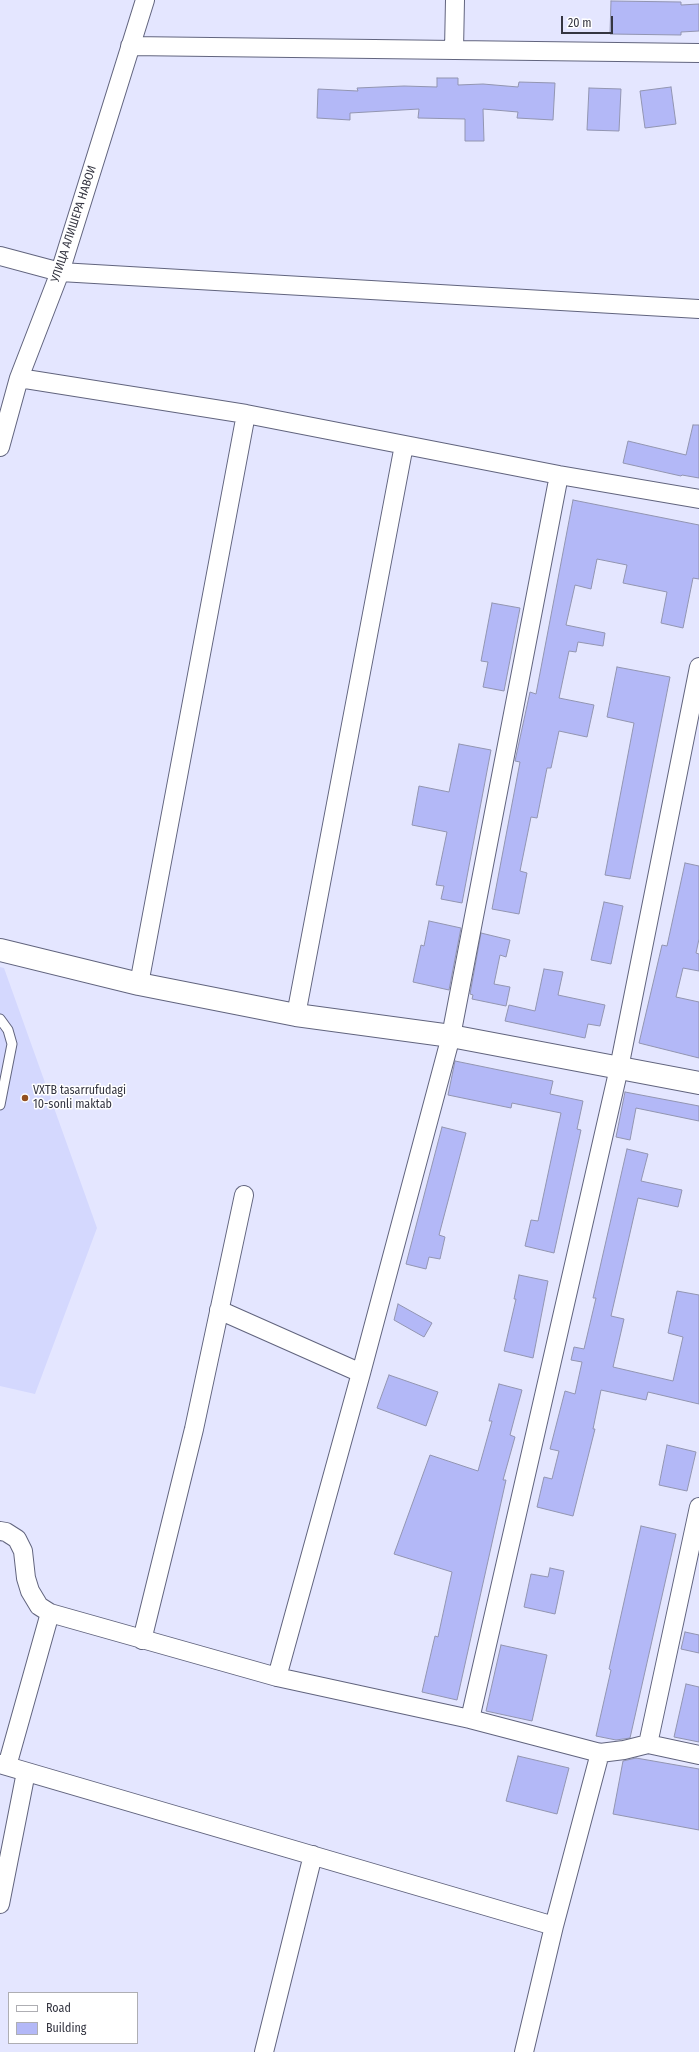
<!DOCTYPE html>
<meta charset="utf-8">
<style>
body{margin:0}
#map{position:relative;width:699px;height:2052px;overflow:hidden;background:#e4e6ff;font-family:"Fira Sans Condensed",sans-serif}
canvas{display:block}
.legend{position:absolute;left:8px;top:1992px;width:130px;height:52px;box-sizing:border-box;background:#fff;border:1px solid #aeaeb3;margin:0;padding:5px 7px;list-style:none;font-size:12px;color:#343541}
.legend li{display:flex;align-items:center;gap:8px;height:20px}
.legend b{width:20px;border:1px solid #aeaeb3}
.scale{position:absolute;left:561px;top:16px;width:52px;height:18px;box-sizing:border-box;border:2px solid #343541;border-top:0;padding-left:5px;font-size:12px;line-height:14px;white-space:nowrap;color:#343541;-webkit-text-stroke:3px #fff;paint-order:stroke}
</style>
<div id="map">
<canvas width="699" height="2052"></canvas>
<ul class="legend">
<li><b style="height:5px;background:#fff"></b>Road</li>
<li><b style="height:11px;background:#b3b8f7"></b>Building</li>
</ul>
<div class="scale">20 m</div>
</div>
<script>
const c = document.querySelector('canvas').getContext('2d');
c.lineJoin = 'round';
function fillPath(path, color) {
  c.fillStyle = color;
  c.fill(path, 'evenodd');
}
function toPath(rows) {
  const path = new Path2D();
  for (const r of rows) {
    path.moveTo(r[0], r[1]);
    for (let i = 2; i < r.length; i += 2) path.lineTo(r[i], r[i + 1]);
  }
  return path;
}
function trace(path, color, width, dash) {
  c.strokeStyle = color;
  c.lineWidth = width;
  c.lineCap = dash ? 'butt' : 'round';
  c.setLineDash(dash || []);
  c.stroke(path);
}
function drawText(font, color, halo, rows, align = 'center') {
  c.font = font + ' "Fira Sans Condensed",sans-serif';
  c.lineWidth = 3;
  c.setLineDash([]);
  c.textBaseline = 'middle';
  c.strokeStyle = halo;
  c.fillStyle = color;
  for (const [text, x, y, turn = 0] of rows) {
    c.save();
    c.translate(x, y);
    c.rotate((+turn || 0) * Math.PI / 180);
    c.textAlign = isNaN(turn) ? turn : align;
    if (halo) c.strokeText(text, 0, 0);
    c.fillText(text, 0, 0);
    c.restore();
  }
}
const built = toPath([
 [0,967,4,968,97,1228,35,1394,0,1386]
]);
const building = toPath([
 [611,1,681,2,681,5,699,4,699,31,681,32,681,35,610,34,611,1],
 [437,78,458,78,458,85,483,84,518,87,519,82,555,83,553,120,517,118,518,112,483,109,484,141,465,141,465,119,418,118,419,109,350,113,350,120,317,118,318,89,358,91,357,88,404,86,437,87,437,78],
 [671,87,676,124,645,128,640,91,671,87],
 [589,88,621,89,619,131,587,130,589,88],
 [693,425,699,425,699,478,682,475,681,476,623,463,628,441,686,455,693,425],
 [573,500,699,525,699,579,693,578,683,628,661,623,667,592,623,583,627,565,597,559,591,589,575,585,566,625,605,633,603,646,578,642,576,652,569,651,559,698,594,705,587,737,559,731,551,768,547,768,537,818,531,817,520,871,527,873,519,914,492,909,520,762,515,761,530,692,536,694,573,500],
 [492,603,520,608,504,691,483,687,488,662,481,661,492,603],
 [617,667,670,677,630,879,605,875,634,723,607,717,617,667],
 [459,744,491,750,462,903,441,899,444,886,436,885,447,832,412,825,419,786,449,792,459,744],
 [685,863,699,866,699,939,696,953,699,954,699,971,683,968,676,997,699,1002,699,1058,639,1043,662,945,667,946,685,863],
 [604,902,623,906,611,964,591,960,604,902],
 [429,921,461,928,449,990,413,982,421,945,424,946,429,921],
 [481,933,510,940,506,957,500,955,494,984,510,987,506,1006,472,999,473,995,470,994,481,933],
 [544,969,563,972,558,995,605,1005,600,1026,588,1024,585,1038,505,1021,509,1005,535,1011,544,969],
 [455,1061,553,1081,550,1094,583,1101,577,1129,581,1130,554,1253,525,1246,531,1220,538,1221,561,1113,512,1103,511,1108,448,1095,455,1061],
 [625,1092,699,1106,699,1121,636,1108,630,1140,616,1137,625,1092],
 [442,1127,466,1133,439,1235,445,1237,440,1259,429,1257,426,1269,406,1264,442,1127],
 [627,1149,648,1154,641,1181,682,1190,678,1207,638,1198,611,1316,624,1319,613,1367,673,1381,683,1337,668,1333,677,1291,699,1295,699,1404,648,1392,646,1400,601,1390,593,1429,595,1429,573,1516,537,1507,544,1477,552,1479,559,1451,550,1449,565,1391,575,1394,582,1362,571,1360,574,1347,584,1349,596,1298,593,1298,627,1149],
 [519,1275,548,1281,533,1358,504,1351,516,1299,514,1299,519,1275],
 [398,1304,432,1323,424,1337,394,1320,398,1304],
 [389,1375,438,1392,426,1426,377,1408,389,1375],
 [499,1384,522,1390,510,1435,515,1437,503,1480,506,1480,457,1700,422,1692,435,1636,438,1637,452,1572,394,1554,430,1455,478,1471,492,1421,489,1421,499,1384],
 [667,1445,696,1452,687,1491,659,1485,667,1445],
 [641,1526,676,1534,630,1738,616,1740,596,1736,611,1670,609,1669,641,1526],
 [550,1568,564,1571,555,1614,524,1607,531,1574,548,1577,550,1568],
 [685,1632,699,1635,699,1653,681,1649,685,1632],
 [501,1645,547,1655,532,1721,486,1711,501,1645],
 [686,1684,699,1687,699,1742,674,1737,686,1684],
 [518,1756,569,1768,557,1814,506,1801,518,1756],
 [636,1758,699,1769,699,1830,613,1814,623,1761,636,1758]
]);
const service = toPath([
 [0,1019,8,1030,12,1044,0,1105]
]);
const minor = toPath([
 [130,46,699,53],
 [454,50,455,0],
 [0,256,60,272,699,309],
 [19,378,246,414,559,475,699,499],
 [0,447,19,378,60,272,145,0],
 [139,984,246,414],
 [296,1015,404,445],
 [219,1310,361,1373],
 [0,1531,6,1532,17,1539,23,1551,26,1578,30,1591,39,1606,50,1613],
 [142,1640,194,1429,244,1195],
 [277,1677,361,1373,451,1036,559,475],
 [470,1719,619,1068,699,667],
 [648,1744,699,1507],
 [0,1764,554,1926],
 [7,1766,50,1613,277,1677,470,1719,600,1753,624,1750,648,1744,699,1755],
 [0,1904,26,1772],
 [264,2052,313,1855],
 [524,2052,554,1926,600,1753]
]);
const tertiary = toPath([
 [0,950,139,984,296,1015,451,1036,699,1083]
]);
const markers = [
 [25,1098,4,"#924f1f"]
];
const streetNames = [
 ["УЛИЦА АЛИШЕРА НАВОИ",74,224,-72]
];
const poiNames = [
 ["VXTB tasarrufudagi",33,1091],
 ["10-sonli maktab",33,1105]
];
fillPath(built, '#d4d8fe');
fillPath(building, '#b3b8f7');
trace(building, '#9295b1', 1);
trace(service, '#61647e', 11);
trace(minor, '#61647e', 20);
trace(tertiary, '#61647e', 24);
trace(service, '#fff', 9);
trace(minor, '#fff', 18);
trace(tertiary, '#fff', 22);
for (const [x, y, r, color] of markers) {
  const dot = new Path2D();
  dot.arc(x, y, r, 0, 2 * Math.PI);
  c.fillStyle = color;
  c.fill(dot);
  trace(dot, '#fff', 1.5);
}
drawText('12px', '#343541', '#fff', streetNames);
drawText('12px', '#343541', '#fff', poiNames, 'left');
</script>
